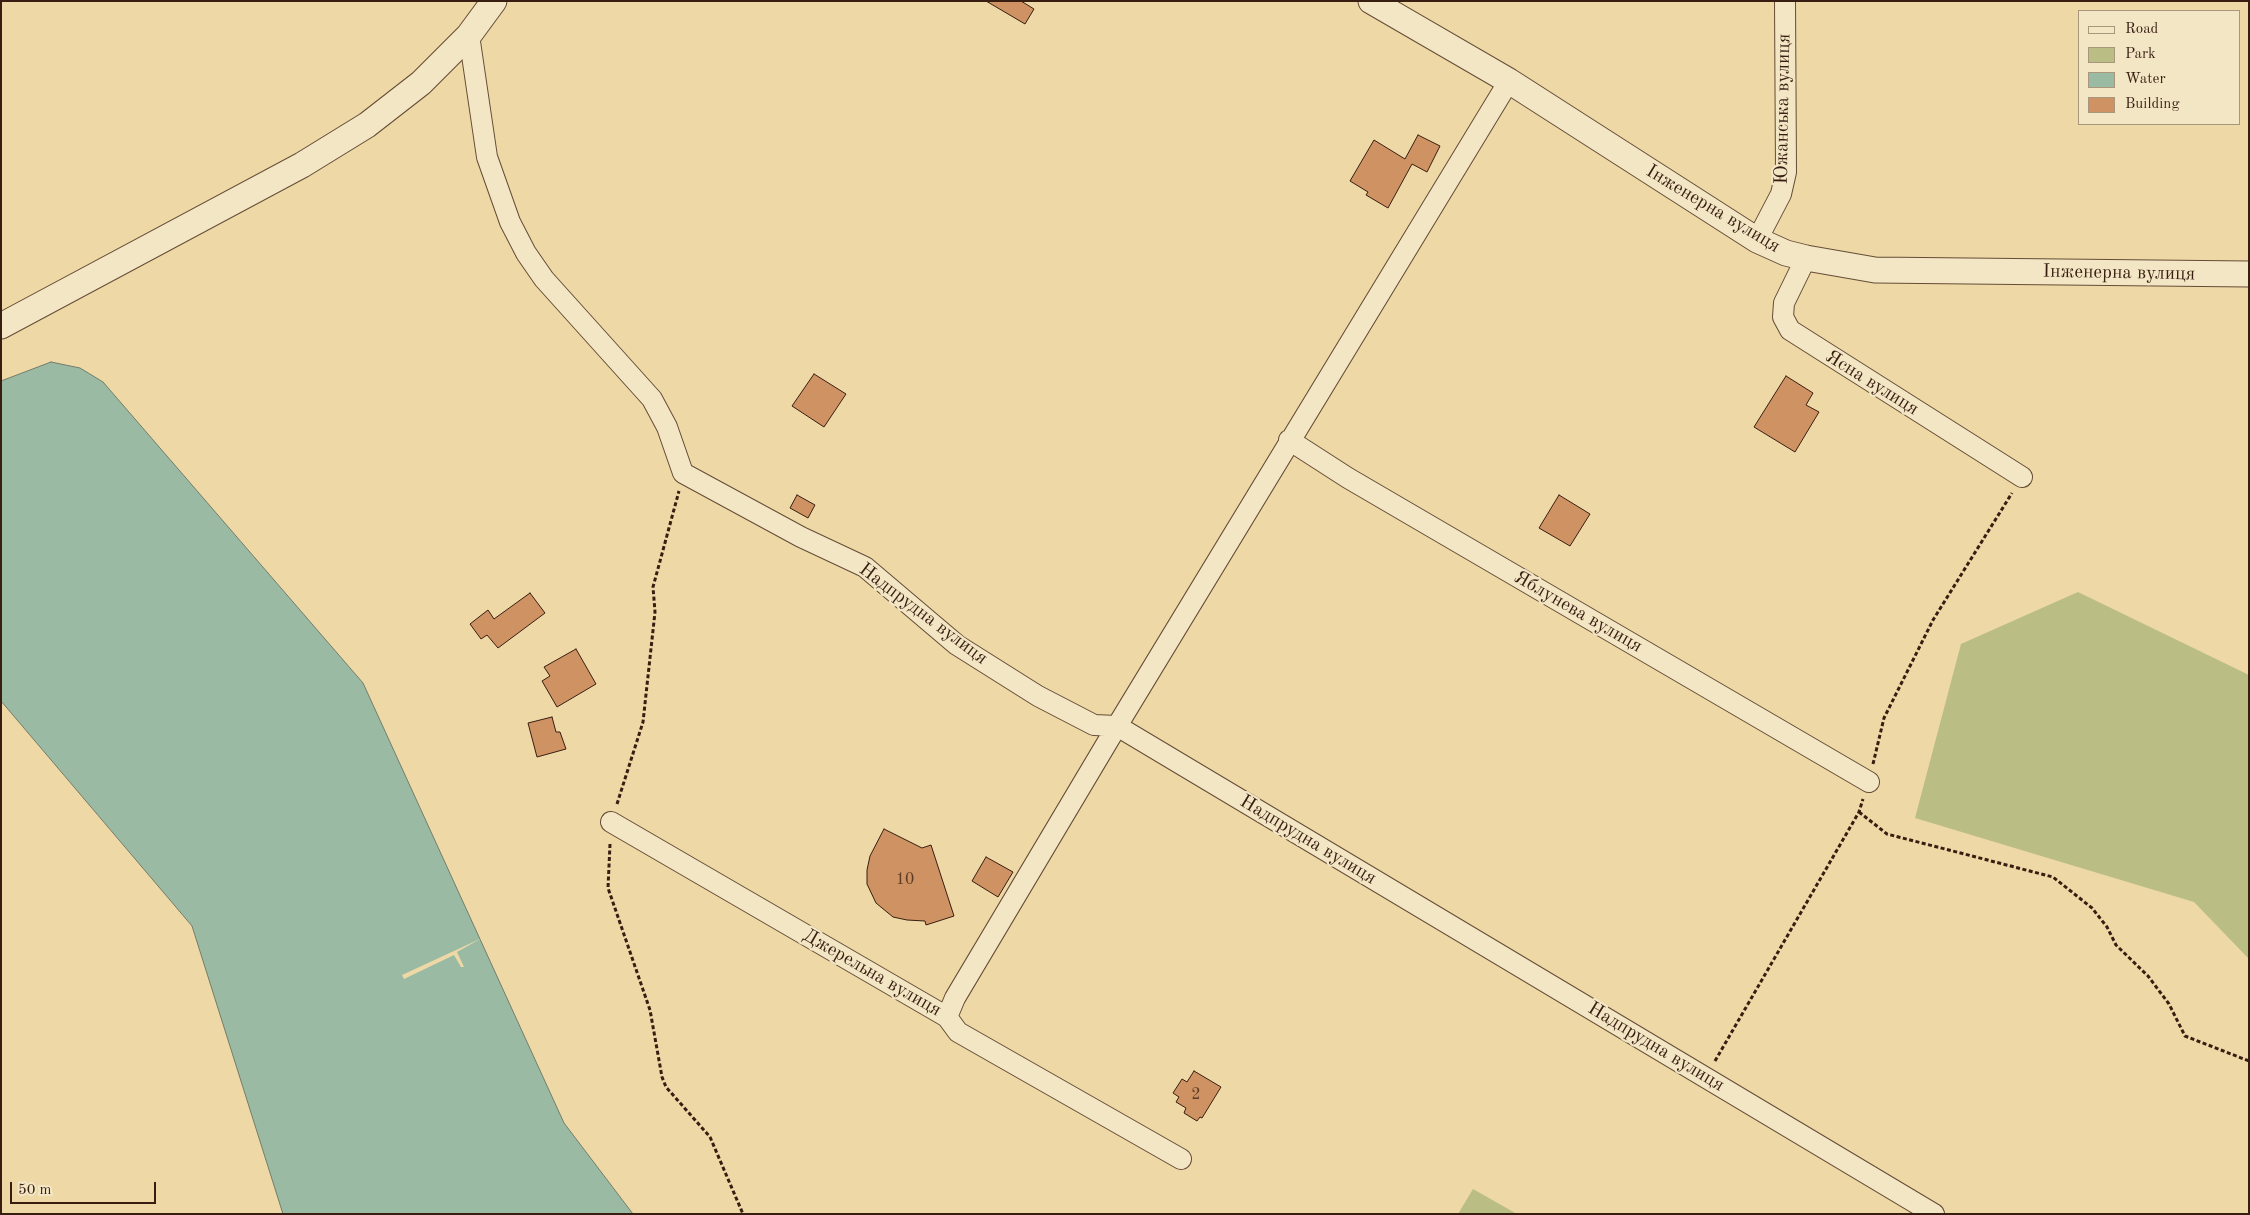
<!DOCTYPE html>
<meta charset="utf-8">
<style>
body{margin:0}
#map{position:relative;width:2250px;height:1215px;overflow:hidden;background:#edd8a6;font-family:"Old Standard TT",serif}
canvas{display:block}
.frame{position:absolute;inset:0;border:2px solid #381e11;pointer-events:none}
.legend{position:absolute;left:2078px;top:10px;width:162px;height:115px;box-sizing:border-box;background:#f3e6c5;border:1px solid #a8967d;margin:0;padding:6px 9px;list-style:none;font-size:15px;color:#381e11}
.legend li{display:flex;align-items:center;gap:10px;height:25px}
.legend b{width:25px;border:1px solid #a8967d}
.scale{position:absolute;left:10px;top:1182px;width:146px;height:22px;box-sizing:border-box;border:2px solid #381e11;border-top:0;padding-left:6px;font-size:15px;line-height:18px;white-space:nowrap;color:#381e11;-webkit-text-stroke:4px #f3e6c5;paint-order:stroke}
</style>
<div id="map">
<canvas width="2250" height="1215"></canvas>
<div class="frame"></div>
<ul class="legend">
<li><b style="height:6px;background:#f3e6c5"></b>Road</li>
<li><b style="height:14px;background:#babe85"></b>Park</li>
<li><b style="height:14px;background:#9abaa4"></b>Water</li>
<li><b style="height:14px;background:#cf9262"></b>Building</li>
</ul>
<div class="scale">50 m</div>
</div>
<script>
const c = document.querySelector('canvas').getContext('2d');
c.lineJoin = 'round';
function fillPath(path, color) {
  c.fillStyle = color;
  c.fill(path, 'evenodd');
}
function toPath(rows) {
  const path = new Path2D();
  for (const r of rows) {
    path.moveTo(r[0], r[1]);
    for (let i = 2; i < r.length; i += 2) path.lineTo(r[i], r[i + 1]);
  }
  return path;
}
function trace(path, color, width, dash) {
  c.strokeStyle = color;
  c.lineWidth = width;
  c.lineCap = dash ? 'butt' : 'round';
  c.setLineDash(dash || []);
  c.stroke(path);
}
function drawText(font, color, halo, rows, align = 'center') {
  c.font = font + ' "Old Standard TT",serif';
  c.lineWidth = 4.5;
  c.setLineDash([]);
  c.textBaseline = 'middle';
  c.strokeStyle = halo;
  c.fillStyle = color;
  for (const [text, x, y, turn = 0] of rows) {
    c.save();
    c.translate(x, y);
    c.rotate((+turn || 0) * Math.PI / 180);
    c.textAlign = isNaN(turn) ? turn : align;
    if (halo) c.strokeText(text, 0, 0);
    c.fillText(text, 0, 0);
    c.restore();
  }
}
const green = toPath([
 [2078,592,2249,675,2249,959,2194,902,1915,818,1961,644],
 [1473,1189,1517,1214,1458,1214]
]);
const water = toPath([
 [51,362,80,368,103,382,363,683,564,1123,633,1214,283,1214,192,926,1,701,1,381,51,362]
]);
const pier = toPath([
 [482,938,457,952,464,967,461,967,454,955,404,979,402,975]
]);
const building = toPath([
 [986,1,1021,1,1034,9,1025,24,986,1],
 [1418,135,1440,146,1427,172,1412,164,1388,208,1366,195,1368,192,1350,181,1374,140,1405,159,1418,135],
 [814,374,846,394,824,427,792,406,814,374],
 [1786,376,1813,393,1806,405,1819,412,1795,452,1754,427,1786,376],
 [797,495,815,505,808,518,790,508,797,495],
 [1559,495,1590,514,1570,546,1539,528,1559,495],
 [530,593,545,613,498,648,487,635,481,639,470,624,488,610,494,619,530,593],
 [576,649,596,684,557,707,542,681,550,676,544,667,576,649],
 [552,717,556,732,560,732,566,749,537,757,528,723,552,717],
 [884,829,922,848,931,845,954,916,926,925,925,921,907,920,893,917,876,903,867,884,867,870,870,856,884,829],
 [986,857,1013,872,998,897,972,881,986,857],
 [1194,1071,1221,1087,1202,1118,1200,1117,1197,1121,1184,1113,1186,1108,1176,1102,1179,1097,1173,1093,1182,1079,1187,1082,1194,1071]
]);
const path = toPath([
 [1873,764,1884,718,1933,620,2012,493],
 [617,804,643,722,655,612,653,587,679,491],
 [1859,812,1887,834,2053,877,2092,908,2107,927,2116,945,2148,976,2169,1004,2185,1036,2249,1061],
 [610,844,608,888,650,1010,662,1077,666,1087,710,1137,743,1214],
 [1715,1061,1859,812,1863,799]
]);
const minor = toPath([
 [469,35,487,157,510,222,526,253,544,279,652,399,667,427,683,473,801,537,865,567,957,645,1038,696,1094,725,1117,726,1934,1214],
 [1757,240,1781,194,1786,172,1785,1],
 [1806,258,1784,303,1783,317,1790,330,2022,477],
 [1289,440,1348,478,1869,782],
 [611,822,947,1017,958,1032,1181,1159],
 [947,1017,955,998,1117,726,1509,81]
]);
const tertiary = toPath([
 [1371,1,1509,81,1757,240,1786,253,1806,258,1875,270,2249,274],
 [1,326,302,165,367,125,421,83,469,35,494,1]
]);
const numberNames = [
 ["10",905,880],
 ["2",1196,1095]
];
const streetNames = [
 ["Южанська вулиця",1783,109,-89],
 ["Інженерна вулиця",1713,209,31],
 ["Інженерна вулиця",2119,273,1],
 ["Ясна вулиця",1872,383,32],
 ["Яблунева вулиця",1578,612,30],
 ["Надпрудна вулиця",923,614,37],
 ["Надпрудна вулиця",1308,840,31],
 ["Джерельна вулиця",872,973,30],
 ["Надпрудна вулиця",1656,1047,31]
];
fillPath(green, '#babe85');
fillPath(water, '#9abaa4');
trace(water, '#737c69', 1);
fillPath(pier, '#edd8a6');
fillPath(building, '#cf9262');
trace(building, '#381e11', 1);
trace(minor, '#654c36', 22);
trace(tertiary, '#654c36', 27);
trace(path, '#381e11', 3, [4, 2.5]);
trace(minor, '#f3e6c5', 20);
trace(tertiary, '#f3e6c5', 25);
drawText('16px', '#5e3b25', null, numberNames);
drawText('19px', '#381e11', '#f3e6c5', streetNames);
</script>
